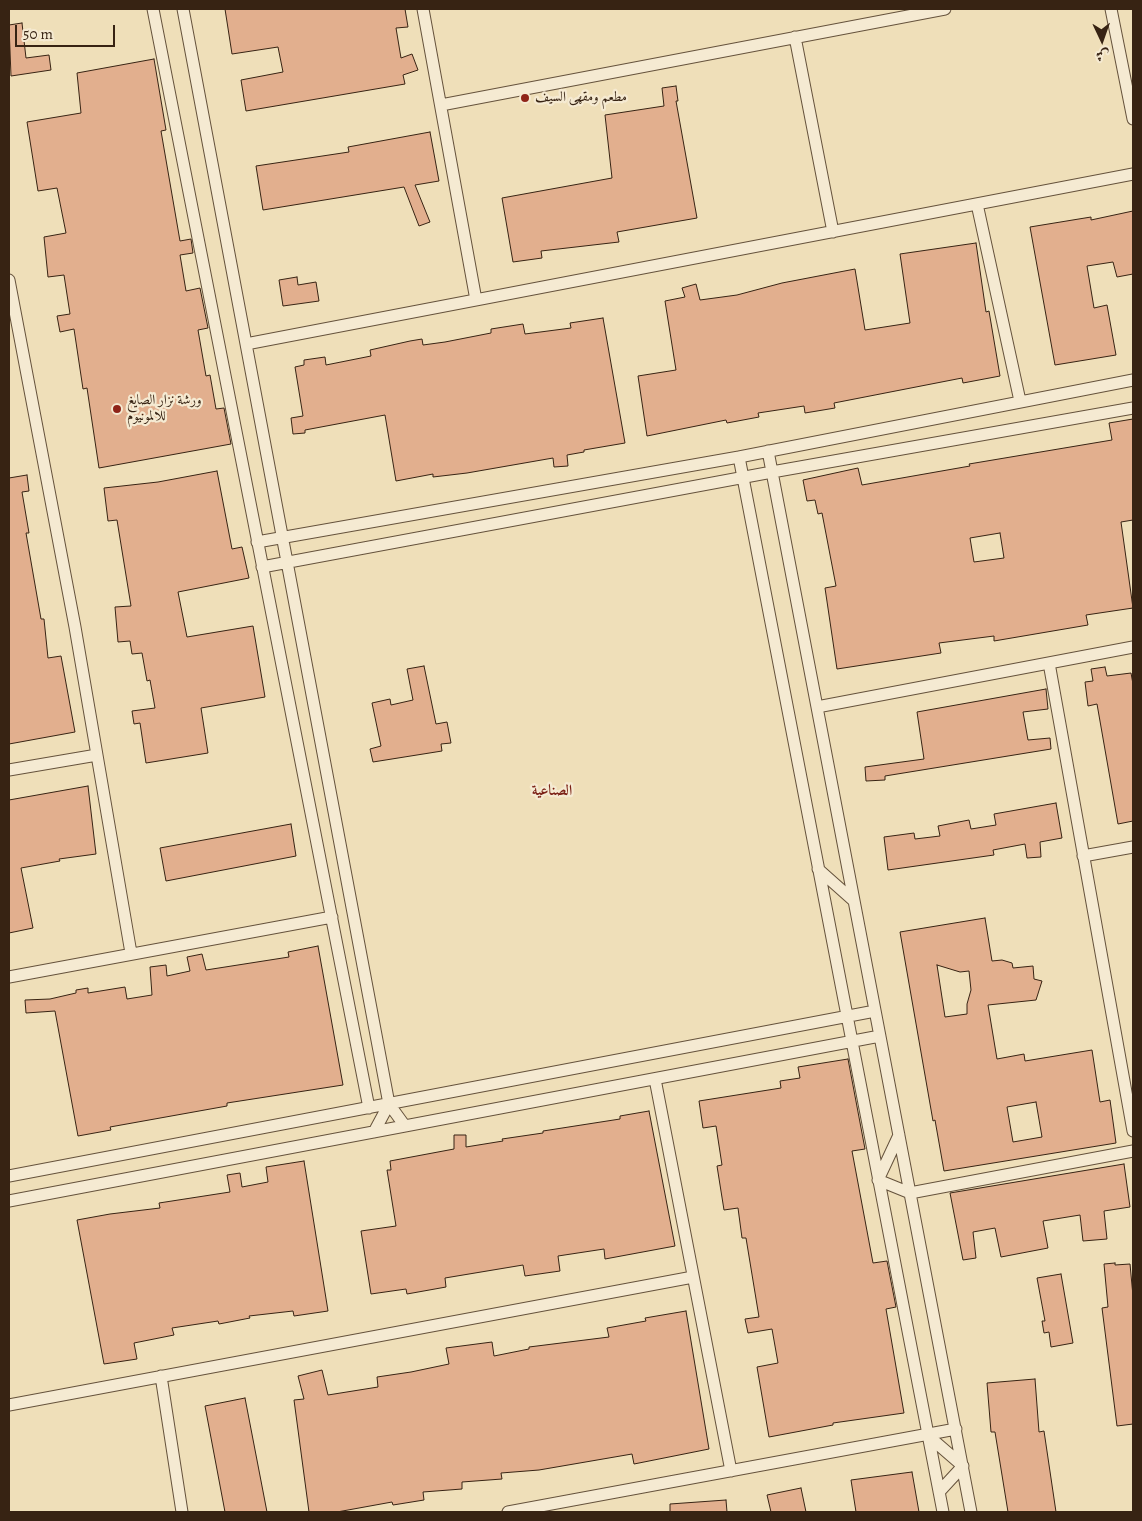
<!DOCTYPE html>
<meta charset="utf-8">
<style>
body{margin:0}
#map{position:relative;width:1142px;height:1521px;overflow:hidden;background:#efdfb9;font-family:Alegreya,Amiri,serif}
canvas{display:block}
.frame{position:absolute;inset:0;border:10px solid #372313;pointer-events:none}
.north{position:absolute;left:1077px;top:15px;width:50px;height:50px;-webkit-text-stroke:4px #f5ead2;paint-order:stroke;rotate:177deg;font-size:14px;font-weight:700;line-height:20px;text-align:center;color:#372313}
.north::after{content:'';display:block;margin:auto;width:18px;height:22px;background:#372313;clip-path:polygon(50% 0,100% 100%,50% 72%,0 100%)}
.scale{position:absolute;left:15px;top:25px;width:100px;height:22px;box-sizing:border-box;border:2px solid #372313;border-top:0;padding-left:6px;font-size:15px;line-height:18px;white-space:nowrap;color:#372313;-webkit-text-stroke:4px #f5ead2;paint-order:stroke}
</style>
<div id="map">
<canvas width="1142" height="1521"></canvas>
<div class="frame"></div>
<div class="north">ش</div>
<div class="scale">50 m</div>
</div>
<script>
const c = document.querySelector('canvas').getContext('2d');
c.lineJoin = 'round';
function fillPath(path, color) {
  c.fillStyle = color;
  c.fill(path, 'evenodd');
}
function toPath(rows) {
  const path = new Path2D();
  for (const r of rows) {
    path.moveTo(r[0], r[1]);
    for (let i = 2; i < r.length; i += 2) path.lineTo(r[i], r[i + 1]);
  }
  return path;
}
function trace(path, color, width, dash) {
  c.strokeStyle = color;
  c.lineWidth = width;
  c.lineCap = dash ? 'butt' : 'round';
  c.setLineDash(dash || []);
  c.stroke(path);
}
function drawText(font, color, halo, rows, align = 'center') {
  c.font = font + ' Alegreya,Amiri,serif';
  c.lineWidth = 4.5;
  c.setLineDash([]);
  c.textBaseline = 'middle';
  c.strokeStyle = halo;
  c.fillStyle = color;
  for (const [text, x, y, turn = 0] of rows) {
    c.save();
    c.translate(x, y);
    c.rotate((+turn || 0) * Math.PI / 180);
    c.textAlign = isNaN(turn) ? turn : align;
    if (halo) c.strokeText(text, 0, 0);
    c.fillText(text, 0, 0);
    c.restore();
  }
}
const building = toPath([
 [225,9,405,9,408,27,396,28,401,58,412,54,418,70,403,75,405,84,246,111,241,80,283,72,278,47,232,54,225,9],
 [22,23,26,58,49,55,51,70,11,76,9,25,22,23],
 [154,59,166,130,161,131,180,241,191,239,193,253,180,255,186,291,200,288,208,328,198,330,206,376,210,375,216,409,224,408,231,444,99,468,87,388,83,389,74,329,60,332,57,316,70,314,64,275,48,277,44,237,66,233,57,188,38,191,27,122,81,113,77,73,154,59],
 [676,86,678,101,676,101,697,218,617,232,619,242,541,251,542,258,513,262,502,198,612,178,605,115,664,106,662,88,676,86],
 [430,132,439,181,415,185,430,222,419,226,404,187,263,210,256,166,349,152,348,147,430,132],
 [1133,211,1133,274,1117,277,1113,262,1087,266,1094,308,1107,305,1116,355,1055,365,1030,227,1091,217,1091,220,1133,211],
 [976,243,986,312,989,311,1000,376,963,383,962,378,834,403,835,408,805,413,804,406,758,413,759,417,727,423,726,420,647,436,638,376,676,370,665,301,685,297,682,288,696,284,700,300,737,295,782,283,855,269,865,330,910,323,900,254,976,243],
 [297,277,298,285,316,282,319,301,283,306,279,280,297,277],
 [603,318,625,443,584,450,584,452,567,455,568,466,554,467,553,458,467,473,433,477,433,474,396,481,385,415,305,430,305,433,293,434,291,418,303,416,295,367,304,365,304,360,325,357,326,365,371,356,370,350,410,341,422,339,423,345,445,342,491,333,491,329,523,324,525,334,571,328,570,323,603,318],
 [1133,419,1133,520,1121,522,1133,608,1086,615,1088,625,994,641,994,636,939,643,941,653,837,669,825,588,836,586,822,513,818,514,815,500,807,501,803,480,858,468,862,485,970,466,969,464,1112,440,1109,423,1133,419],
 [1000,533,1004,558,974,562,970,538,1000,533],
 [217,471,232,549,242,547,249,578,178,592,187,637,253,626,265,697,201,708,208,753,146,763,140,723,134,724,132,711,155,708,150,680,147,681,142,653,132,654,130,641,118,642,115,607,131,606,117,520,108,521,104,488,158,482,217,471],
 [27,475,29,491,22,492,29,533,26,533,41,619,44,619,48,658,61,656,75,732,9,744,9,478,27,475],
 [424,666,436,724,447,722,451,743,441,744,442,751,373,762,370,749,381,746,372,703,390,699,391,705,413,700,407,669,424,666],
 [1105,667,1107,676,1131,673,1133,684,1133,821,1118,824,1097,704,1088,706,1085,682,1093,681,1091,669,1105,667],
 [1046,689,1048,709,1023,712,1028,740,1050,738,1051,749,885,776,885,780,866,781,865,767,924,759,917,712,1046,689],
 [88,786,96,854,59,859,60,861,21,868,33,928,9,933,9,800,88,786],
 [1056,803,1062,838,1040,842,1041,857,1027,858,1025,844,993,850,994,855,888,870,884,837,914,833,915,839,940,836,938,826,969,820,971,829,996,825,994,814,1056,803],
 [291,824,296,856,166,881,160,848,291,824],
 [985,918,992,961,1002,960,1012,963,1013,968,1033,966,1034,979,1042,981,1036,1000,988,1005,997,1059,1024,1054,1025,1061,1092,1050,1100,1102,1110,1100,1116,1143,944,1171,935,1120,933,1121,900,932,985,918],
 [937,965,960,972,969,971,971,990,967,1004,967,1014,945,1017,937,965],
 [1036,1102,1042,1137,1013,1142,1007,1107,1036,1102],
 [318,946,343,1085,227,1103,227,1106,110,1127,111,1130,78,1136,55,1011,26,1013,25,1000,50,999,76,993,76,990,88,988,88,993,125,987,127,999,152,995,150,967,166,965,167,976,190,971,187,957,202,954,206,970,289,957,288,952,318,946],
 [848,1059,865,1149,852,1151,873,1263,887,1261,896,1307,886,1309,904,1413,833,1423,833,1425,769,1437,757,1367,778,1363,772,1329,748,1333,745,1319,759,1317,746,1238,742,1238,738,1208,724,1210,717,1166,722,1165,716,1126,703,1128,699,1101,781,1088,780,1081,800,1078,798,1067,848,1059],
 [649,1111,675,1246,605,1259,604,1249,558,1256,560,1271,525,1276,523,1265,445,1278,446,1287,407,1294,406,1289,371,1294,361,1231,396,1226,387,1170,391,1170,390,1161,454,1149,454,1135,466,1135,466,1147,503,1141,502,1139,543,1133,543,1131,620,1119,620,1116,649,1111],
 [304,1161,328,1311,294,1316,293,1311,249,1316,250,1318,219,1324,218,1321,172,1328,174,1335,134,1343,137,1359,104,1364,77,1220,110,1214,160,1208,159,1203,230,1192,227,1175,240,1173,242,1187,268,1182,266,1167,304,1161],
 [1124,1164,1130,1207,1104,1211,1107,1239,1083,1241,1080,1215,1043,1221,1048,1248,1001,1257,995,1228,973,1232,976,1258,963,1260,950,1193,1124,1164],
 [1115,1263,1115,1265,1130,1264,1133,1296,1133,1424,1117,1426,1102,1308,1108,1307,1104,1264,1115,1263],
 [1061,1274,1073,1343,1051,1347,1049,1332,1044,1333,1042,1321,1045,1321,1037,1278,1061,1274],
 [686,1311,709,1449,634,1464,632,1454,539,1470,501,1473,502,1479,462,1482,462,1489,423,1492,424,1500,393,1505,392,1502,337,1512,309,1512,294,1400,304,1399,298,1376,322,1370,328,1395,378,1387,377,1377,411,1372,449,1364,446,1348,492,1342,494,1356,529,1349,529,1347,609,1337,607,1328,646,1321,645,1318,686,1311],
 [1035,1379,1039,1432,1044,1431,1056,1512,1008,1512,995,1432,991,1432,987,1383,1035,1379],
 [245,1398,267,1512,225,1512,205,1406,245,1398],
 [912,1472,919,1512,856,1512,851,1480,912,1472],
 [801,1488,806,1512,771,1512,767,1495,801,1488],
 [726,1500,727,1512,670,1512,670,1504,726,1500]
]);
const minor = toPath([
 [153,9,369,1108],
 [183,9,389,1104],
 [423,9,476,300],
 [1111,9,1133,119],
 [795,37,833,232],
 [441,105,945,9],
 [977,204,1020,401],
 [9,280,75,627,131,953],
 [246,344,1133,174],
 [768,451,971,1512],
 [739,457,943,1512],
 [257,542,739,457,1133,380],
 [262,567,772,472,1133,408],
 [1049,663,1133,1131],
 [817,707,1133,647],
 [9,770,97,755],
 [1083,856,1133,847],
 [818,869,854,901],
 [9,977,332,917],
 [655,1079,731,1471],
 [374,1132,389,1104,405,1126],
 [899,1135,878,1180,910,1193,1133,1151],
 [9,1176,875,1011],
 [9,1201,880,1036],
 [161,1376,182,1512],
 [9,1405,693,1277],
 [926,1434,963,1466,939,1492],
 [508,1512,956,1429]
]);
const markers = [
 [525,98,5,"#8f2418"],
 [117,409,5,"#8f2418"]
];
const poiNames = [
 ["مطعم ومقهى السيف",535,98],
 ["ورشة نزار الصايغ",127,401],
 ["للالمونيوم",127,417]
];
const neighbourhoodNames = [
 ["الصناعية",552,791]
];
fillPath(building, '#e2af8e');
trace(building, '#372313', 1);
trace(minor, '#65523c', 13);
trace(minor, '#f5ead2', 11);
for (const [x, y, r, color] of markers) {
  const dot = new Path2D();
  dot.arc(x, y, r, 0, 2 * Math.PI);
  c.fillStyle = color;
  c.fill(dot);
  trace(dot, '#f5ead2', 2);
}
drawText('14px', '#372313', '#f5ead2', poiNames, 'left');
drawText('bold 15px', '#7a1f14', '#f5ead2', neighbourhoodNames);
</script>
